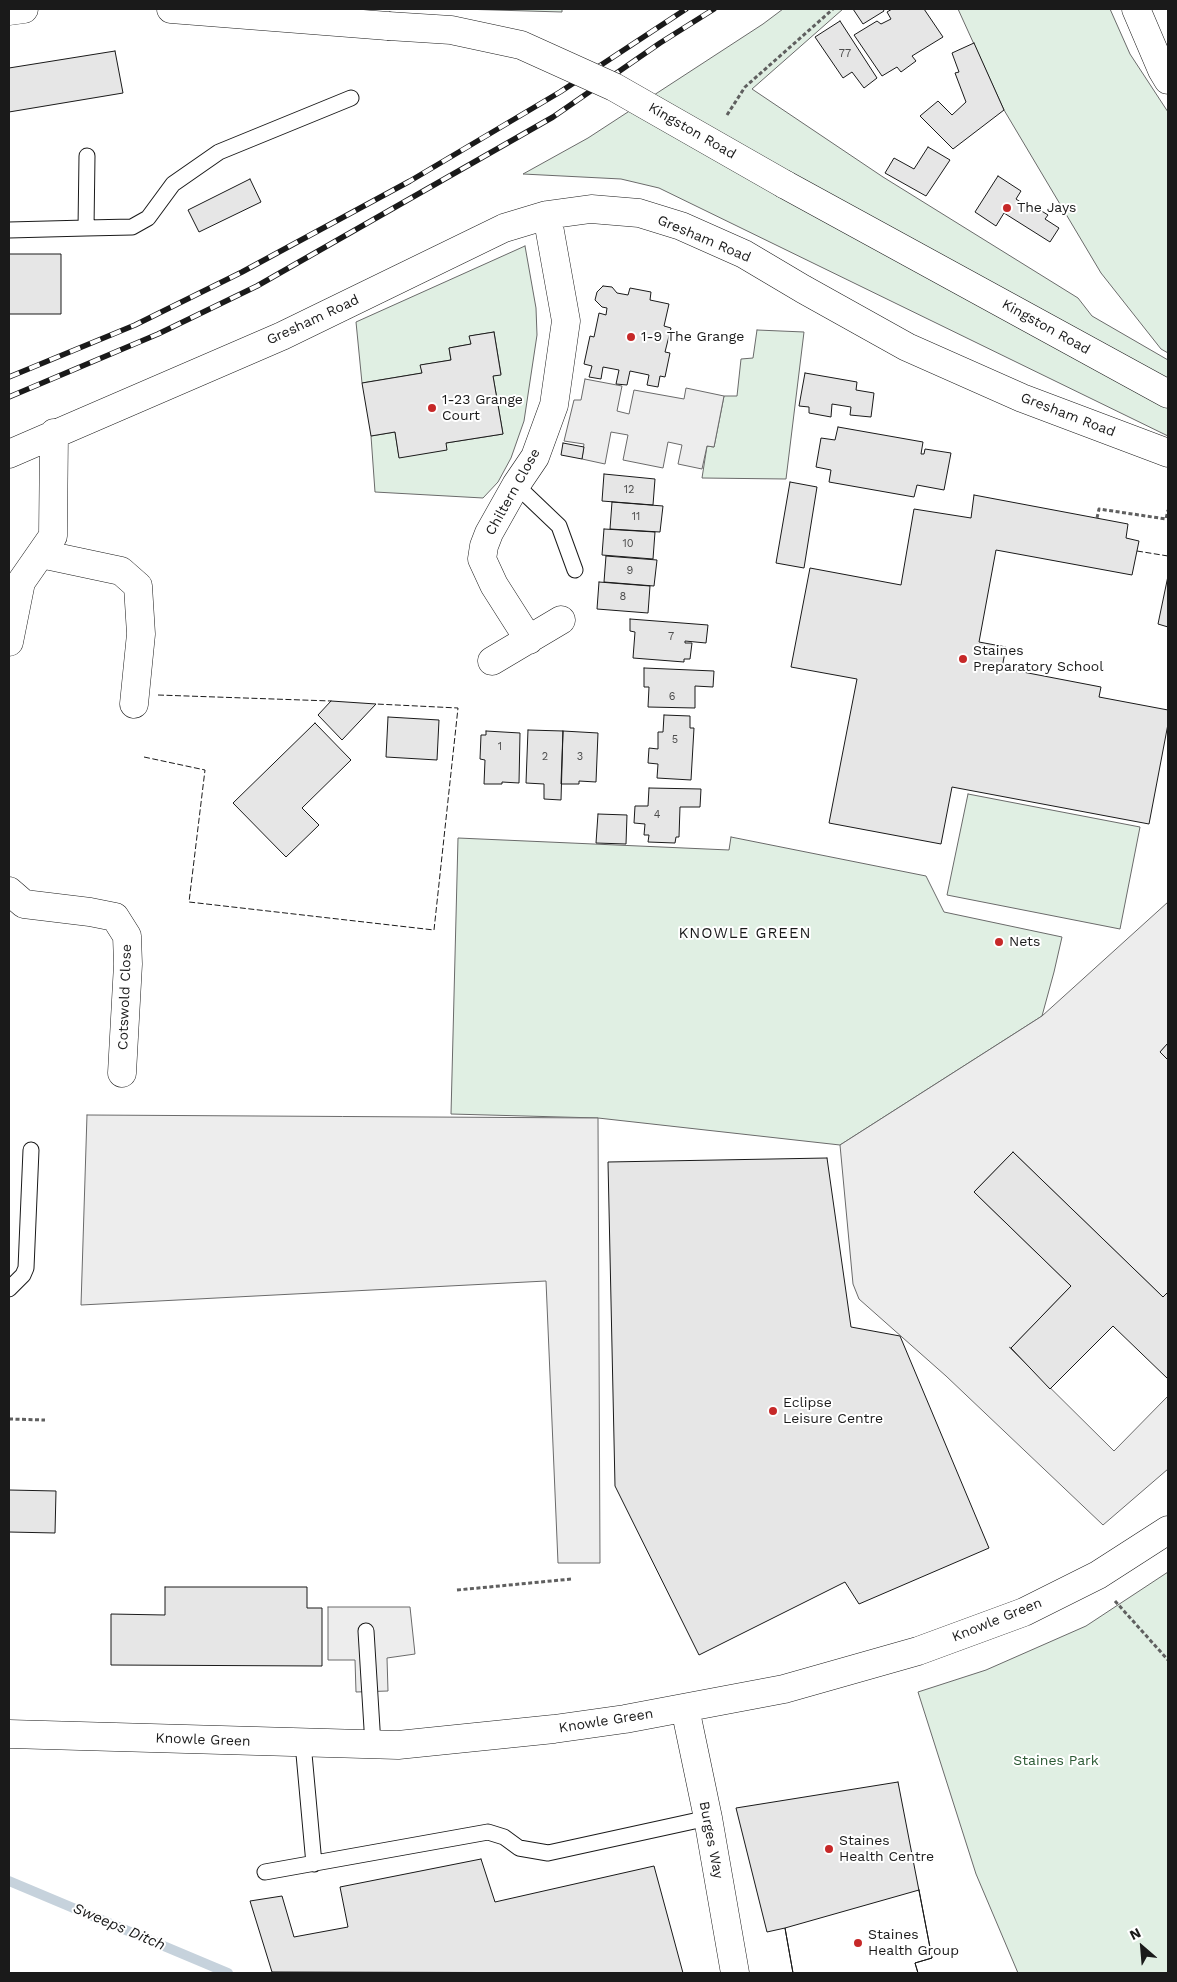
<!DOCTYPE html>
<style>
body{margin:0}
#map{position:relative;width:1177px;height:1982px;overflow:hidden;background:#fff;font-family:"Work Sans",sans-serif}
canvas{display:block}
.frame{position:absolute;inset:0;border:10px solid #1a1a1a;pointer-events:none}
.north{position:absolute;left:1117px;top:1922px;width:50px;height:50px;-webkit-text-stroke:4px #fff;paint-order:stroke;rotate:333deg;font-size:14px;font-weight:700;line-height:20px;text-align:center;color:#1a1a1a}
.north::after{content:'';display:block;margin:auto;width:18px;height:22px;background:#1a1a1a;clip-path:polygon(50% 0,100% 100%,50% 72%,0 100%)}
</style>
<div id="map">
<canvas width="1177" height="1982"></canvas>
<div class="frame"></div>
<div class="north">N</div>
</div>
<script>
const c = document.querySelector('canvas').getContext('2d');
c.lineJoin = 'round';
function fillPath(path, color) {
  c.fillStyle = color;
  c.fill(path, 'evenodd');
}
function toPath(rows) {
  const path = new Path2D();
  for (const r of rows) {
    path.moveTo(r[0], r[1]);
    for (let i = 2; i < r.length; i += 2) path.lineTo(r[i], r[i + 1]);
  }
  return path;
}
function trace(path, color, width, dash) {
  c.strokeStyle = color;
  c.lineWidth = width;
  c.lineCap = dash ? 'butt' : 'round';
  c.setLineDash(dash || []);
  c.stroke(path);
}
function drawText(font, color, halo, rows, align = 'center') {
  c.font = font + ' "Work Sans",sans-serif';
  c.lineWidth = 4;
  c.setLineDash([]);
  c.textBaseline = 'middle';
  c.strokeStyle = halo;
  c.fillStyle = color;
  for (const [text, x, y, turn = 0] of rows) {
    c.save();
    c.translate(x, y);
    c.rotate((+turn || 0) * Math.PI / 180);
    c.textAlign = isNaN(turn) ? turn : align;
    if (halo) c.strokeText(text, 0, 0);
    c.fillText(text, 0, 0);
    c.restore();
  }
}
const green = toPath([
 [460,9,562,9,562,12,460,9],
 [783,9,843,9,752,89,883,177,1078,298,1092,316,1168,360,1168,436,659,188,621,179,523,174,588,138,763,24,783,9],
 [958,9,1110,9,1130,54,1168,112,1168,353,1161,349,1101,273,1004,110,958,9],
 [525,246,536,308,537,335,524,421,511,458,498,482,483,498,375,492,371,436,395,432,399,457,446,443,503,434,493,376,501,374,494,332,470,336,471,344,449,348,451,360,421,365,422,373,362,383,356,322,525,246],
 [757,330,804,332,786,479,702,478,707,446,714,447,724,396,737,396,741,359,753,358,757,330],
 [968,794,1140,827,1120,929,947,895,968,794],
 [731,837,926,876,944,912,1062,937,1054,972,1042,1016,840,1145,598,1118,451,1114,458,838,729,850,731,837],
 [1168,1572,1168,1973,1018,1973,976,1874,918,1692,986,1670,1086,1626,1168,1572]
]);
const parking = toPath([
 [585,379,622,386,617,411,629,414,634,390,684,399,686,388,724,396,714,447,707,446,702,469,678,464,682,445,668,442,663,468,623,460,628,435,611,432,605,464,582,459,584,444,564,441,574,400,581,400,585,379],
 [1168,902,1168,1043,1160,1052,1168,1060,1168,1292,1163,1297,1013,1152,974,1192,1071,1286,1011,1348,1009,1347,1114,1451,1168,1396,1168,1469,1103,1525,946,1376,859,1299,853,1284,840,1145,1042,1016,1168,902],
 [87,1115,598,1118,600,1563,558,1563,546,1281,81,1305,87,1115],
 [328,1607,410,1607,415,1654,387,1658,388,1691,356,1692,355,1660,328,1660,328,1607]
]);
const stream = toPath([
 [9,1881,228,1973]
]);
const building = toPath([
 [853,9,883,9,884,11,863,24,853,9],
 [892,9,924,9,943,37,912,56,916,61,901,72,897,67,882,76,854,35,877,21,881,24,891,19,887,12,892,9],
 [840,21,877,78,864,88,852,72,843,78,815,37,840,21],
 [974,43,1004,110,953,149,920,116,938,101,952,115,966,102,955,73,959,72,952,53,974,43],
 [115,51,123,93,9,112,9,68,115,51],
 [928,147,950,160,926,196,885,173,894,158,914,169,928,147],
 [998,176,1021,191,1016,199,1025,205,1027,202,1048,215,1045,219,1059,228,1050,242,1004,213,996,226,975,212,998,176],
 [250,179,261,202,199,232,188,210,250,179],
 [9,254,61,254,61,314,9,314,9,254],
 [603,286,612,287,617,293,628,295,630,288,651,292,650,300,669,304,664,326,671,328,665,352,670,353,665,377,660,376,658,387,647,385,649,375,630,371,627,385,616,384,619,370,603,367,601,379,589,377,592,366,584,364,590,336,594,337,599,313,606,315,607,308,602,307,595,300,597,292,603,286],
 [494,332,501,375,493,376,503,434,446,443,447,450,399,458,395,432,371,436,362,383,422,373,420,365,451,360,449,348,471,344,469,336,494,332],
 [805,373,857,382,856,390,874,393,871,417,850,415,851,407,832,404,831,417,809,413,809,407,799,406,805,373],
 [838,427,923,442,921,454,924,454,925,449,951,453,944,490,917,485,914,497,829,482,831,470,816,467,821,438,835,440,838,427],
 [563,443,584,447,582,459,561,455,563,443],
 [604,474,655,479,653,505,602,501,604,474],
 [790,482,817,487,804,568,776,563,790,482],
 [974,495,1128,524,1126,538,1139,541,1132,575,996,550,979,642,1006,647,1002,668,1101,687,1099,697,1168,710,1168,724,1149,824,952,787,941,844,829,823,857,679,791,667,810,568,901,585,914,509,971,518,974,495],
 [612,502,663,506,660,532,610,529,612,502],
 [604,529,655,532,653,559,602,555,604,529],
 [606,556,657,560,654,586,604,582,606,556],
 [1168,576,1168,627,1158,624,1168,576],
 [599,582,650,586,648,613,597,609,599,582],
 [630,619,708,625,706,643,685,641,685,643,692,643,690,659,684,659,684,662,633,658,635,632,630,631,630,619],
 [644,668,714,671,713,687,695,686,695,708,648,707,649,687,644,687,644,668],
 [331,701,376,704,342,740,318,715,331,701],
 [664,715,690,716,690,728,694,728,691,780,657,778,658,764,648,763,649,748,658,749,658,732,663,732,664,715],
 [388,717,439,720,437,760,386,757,388,717],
 [315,723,351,760,302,808,319,825,286,857,233,803,315,723],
 [528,730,563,731,561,800,544,799,544,784,526,783,528,730],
 [486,731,520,733,519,783,502,782,502,784,484,784,485,760,480,759,481,735,486,735,486,731],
 [563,731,598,733,596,782,579,781,579,784,561,784,563,731],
 [649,788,701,789,700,807,680,807,679,837,676,837,675,843,648,842,649,835,644,835,645,824,634,823,635,806,648,806,649,788],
 [598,814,627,815,626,844,596,843,598,814],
 [1168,1043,1168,1060,1160,1052,1168,1043],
 [1013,1152,1163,1297,1168,1292,1168,1379,1113,1326,1050,1389,1011,1348,1071,1286,974,1192,1013,1152],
 [827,1158,851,1327,900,1336,989,1548,859,1604,845,1582,699,1655,615,1486,608,1162,827,1158],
 [9,1490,56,1491,55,1533,9,1532,9,1490],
 [165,1587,307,1587,307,1608,322,1608,322,1666,111,1665,111,1614,165,1615,165,1587],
 [898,1782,932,1958,915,1963,918,1973,793,1973,785,1928,767,1932,736,1808,898,1782],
 [481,1859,495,1902,654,1866,683,1973,272,1972,250,1901,282,1896,294,1937,348,1927,340,1887,481,1859],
 [919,1890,932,1958,915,1963,918,1973,793,1973,785,1928,919,1890]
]);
const path = toPath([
 [727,115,745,87,833,9],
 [1097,518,1099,509,1166,519,1168,510],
 [9,1419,45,1420],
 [457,1590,572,1579],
 [1115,1601,1168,1660]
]);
const lane = toPath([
 [86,228,132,227,148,218,173,184,219,152,351,98],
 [9,230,86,228,87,156],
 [516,485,559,526,575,570],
 [9,1289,23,1275,26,1268,31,1150],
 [366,1631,373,1745],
 [303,1743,314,1864],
 [265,1872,488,1832,504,1837,519,1848,548,1853,708,1818]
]);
const street = toPath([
 [1136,9,1162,70,1168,80],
 [9,454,282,336,504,228,547,215,591,209,639,213,681,226,744,254,803,289,907,347,1022,398,1168,453],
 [41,554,121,571,138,586,141,634,134,704],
 [529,640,494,585,482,559,484,546,489,533,516,485,535,457,554,405,566,321,547,215],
 [9,642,21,582,53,536,54,433],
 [492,661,561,620],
 [9,891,24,904,90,912,115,917,127,936,128,964,122,1073],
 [685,1708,708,1818,735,1973],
 [9,1734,398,1745,554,1729,625,1719,784,1689,918,1651,1024,1612,1098,1575,1168,1530]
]);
const secondary = toPath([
 [171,9,388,26],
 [9,11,24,9],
 [784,184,1168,394]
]);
const rail = toPath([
 [9,377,135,325,242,272,410,181,560,92,686,9],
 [9,397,158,334,257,286,553,117,660,43,714,9]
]);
const secondaryBridge = toPath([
 [388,26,451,30,521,45,614,87,784,184]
]);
const fence = toPath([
 [1137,551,1168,556],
 [158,695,331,701],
 [144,757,205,770,189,902,434,930,458,708,376,704]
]);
const markers = [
 [1007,208,5,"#c62828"],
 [631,337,5,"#c62828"],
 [432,408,5,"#c62828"],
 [963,659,5,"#c62828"],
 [999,942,5,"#c62828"],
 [773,1411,5,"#c62828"],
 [829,1849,5,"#c62828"],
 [858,1943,5,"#c62828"]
];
const numberNames = [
 ["77",845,54],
 ["12",629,490],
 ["11",636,517],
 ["10",628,544],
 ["9",630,571],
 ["8",623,597],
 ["7",671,637],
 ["6",672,697],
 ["5",675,740],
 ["1",500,747],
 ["2",545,757],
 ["3",580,757],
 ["4",657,815]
];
const streetNames = [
 ["Kingston Road",692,131,30],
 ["Gresham Road",704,239,23],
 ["Gresham Road",313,320,-25],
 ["Kingston Road",1046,327,29],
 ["Gresham Road",1068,415,21],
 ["Chiltern Close",513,492,-61],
 ["Cotswold Close",125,997,-88],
 ["Knowle Green",997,1620,-22],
 ["Knowle Green",606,1721,-9],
 ["Knowle Green",203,1740,2],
 ["Burges Way",711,1840,79]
];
const poiNames = [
 ["The Jays",1017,208],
 ["1-9 The Grange",641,337],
 ["1-23 Grange",442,400],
 ["Court",442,416],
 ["Staines",973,651],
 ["Preparatory School",973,667],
 ["Nets",1009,942],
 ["Eclipse",783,1403],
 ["Leisure Centre",783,1419],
 ["Staines",839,1841],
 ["Health Centre",839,1857],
 ["Staines",868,1935],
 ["Health Group",868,1951]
];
const parkNames = [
 ["Staines Park",1056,1761]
];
const neighbourhoodNames = [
 ["KNOWLE GREEN",745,934]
];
const waterNames = [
 ["Sweeps Ditch",119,1927,23]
];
fillPath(green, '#e0efe3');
trace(green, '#6a6a6a', 1);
fillPath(parking, '#ededed');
trace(parking, '#6a6a6a', 1);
trace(stream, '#c6d2dc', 10);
fillPath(building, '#e6e6e6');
trace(building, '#1a1a1a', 1);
trace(lane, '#1a1a1a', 17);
trace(street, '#1a1a1a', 29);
trace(secondary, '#1a1a1a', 29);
trace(path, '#5f5f5f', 3, [4, 2.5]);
trace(lane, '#fff', 15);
trace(street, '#fff', 28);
trace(secondary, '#fff', 28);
trace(rail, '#1a1a1a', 5.5);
trace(rail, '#fff', 4, [11]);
trace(secondaryBridge, '#1a1a1a', 29, []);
trace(secondaryBridge, '#fff', 28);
trace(fence, '#1a1a1a', 1, [6, 2.5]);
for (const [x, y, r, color] of markers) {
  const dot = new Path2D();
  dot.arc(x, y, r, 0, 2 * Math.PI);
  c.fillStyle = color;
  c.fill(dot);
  trace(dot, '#fff', 2);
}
drawText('11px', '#4d4d4d', null, numberNames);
drawText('14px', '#1a1a1a', '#fff', streetNames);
drawText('14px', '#1a1a1a', '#fff', poiNames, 'left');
drawText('14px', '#2b5a34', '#fff', parkNames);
c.letterSpacing = '1px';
drawText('15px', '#1a1a1a', '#fff', neighbourhoodNames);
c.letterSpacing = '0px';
drawText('italic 15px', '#1a1a1a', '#fff', waterNames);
</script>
